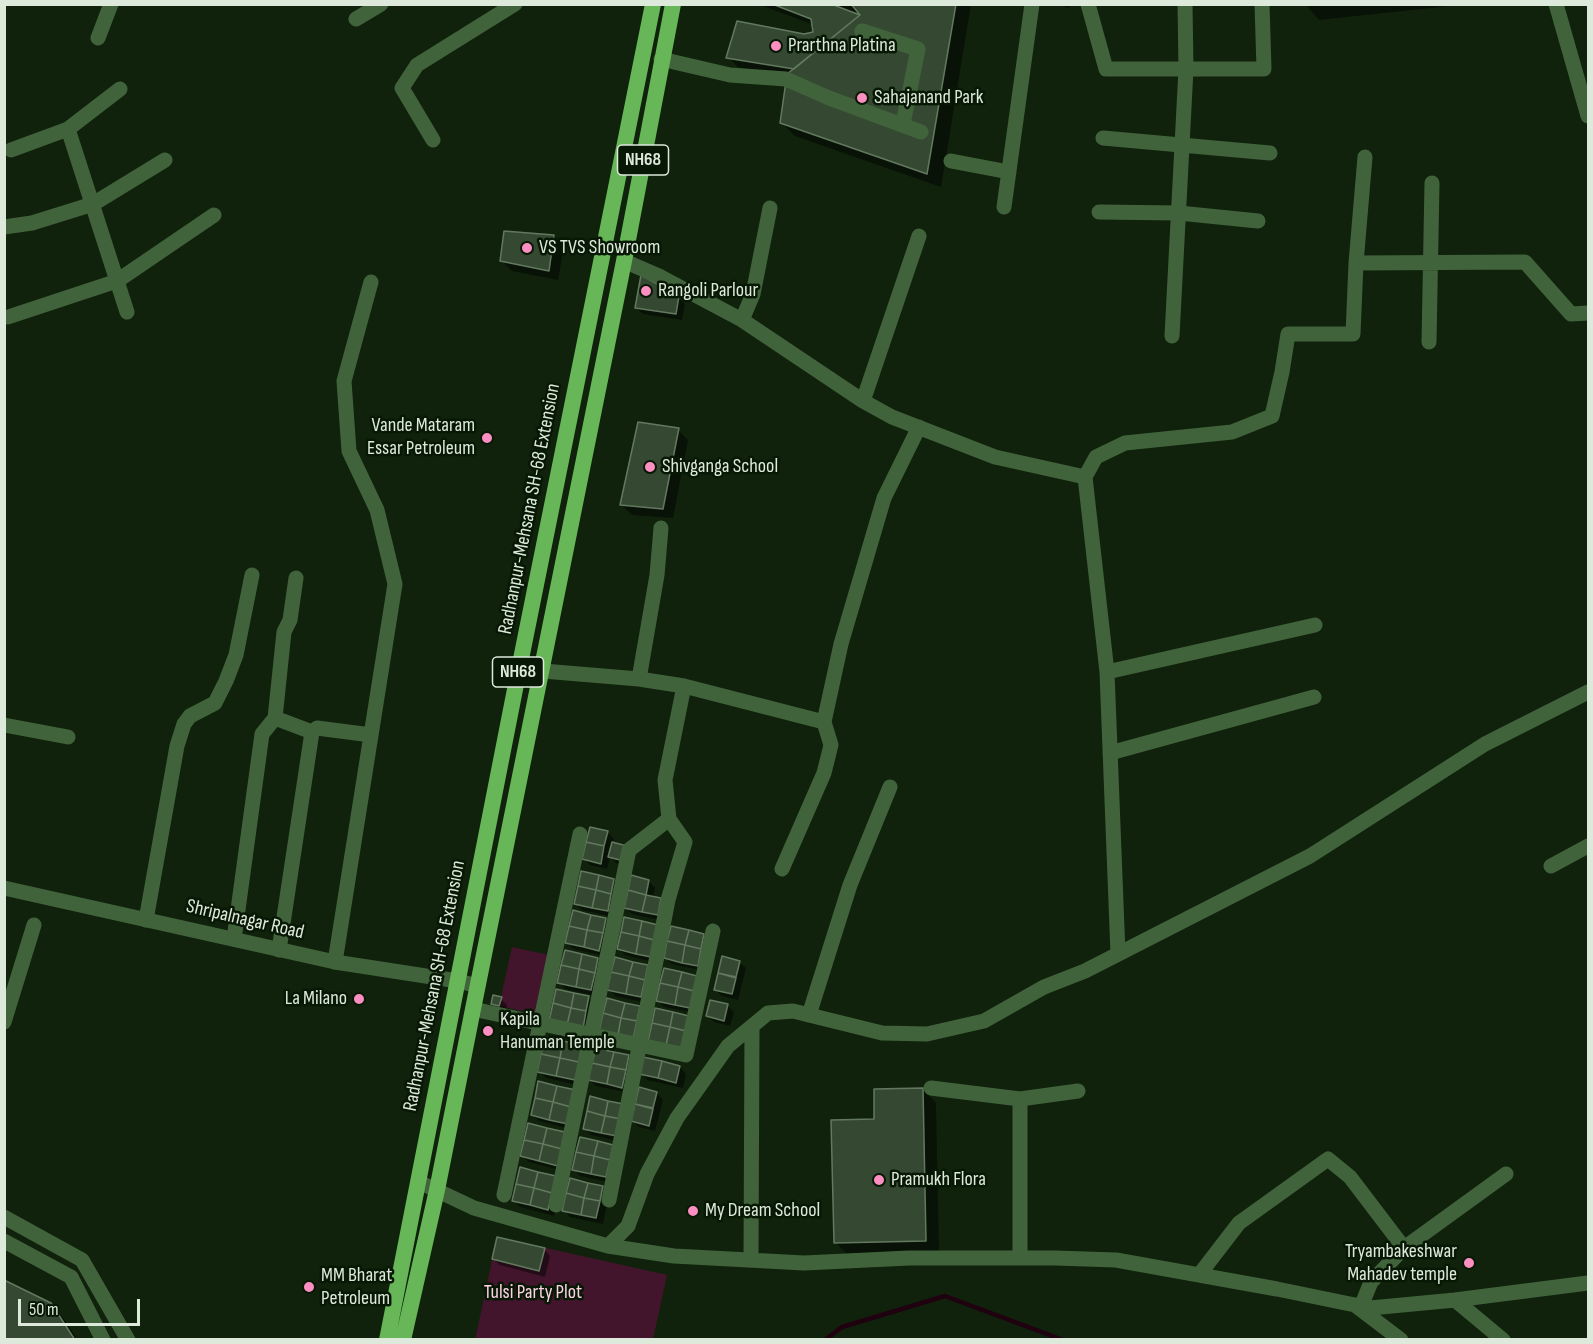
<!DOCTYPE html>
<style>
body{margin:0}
#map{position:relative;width:1593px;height:1344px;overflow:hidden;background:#10220c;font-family:"Sofia Sans Condensed",sans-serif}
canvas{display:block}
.frame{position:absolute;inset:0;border:6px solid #dde9db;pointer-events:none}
.scale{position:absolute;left:18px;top:1299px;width:122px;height:27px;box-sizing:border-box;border:3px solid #dde9db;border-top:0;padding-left:8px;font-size:18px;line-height:21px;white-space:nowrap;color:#dde9db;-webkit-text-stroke:4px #071804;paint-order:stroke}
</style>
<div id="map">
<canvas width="1593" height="1344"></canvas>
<div class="frame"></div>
<div class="scale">50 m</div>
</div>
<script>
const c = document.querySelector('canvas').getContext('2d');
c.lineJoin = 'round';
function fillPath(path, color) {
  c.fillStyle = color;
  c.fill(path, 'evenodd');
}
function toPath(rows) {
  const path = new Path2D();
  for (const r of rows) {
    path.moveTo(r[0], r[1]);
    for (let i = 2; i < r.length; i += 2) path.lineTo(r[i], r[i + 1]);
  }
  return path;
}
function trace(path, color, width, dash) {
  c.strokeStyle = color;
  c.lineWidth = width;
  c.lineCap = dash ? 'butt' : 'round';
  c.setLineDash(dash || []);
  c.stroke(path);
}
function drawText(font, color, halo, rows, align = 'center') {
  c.font = font + ' "Sofia Sans Condensed",sans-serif';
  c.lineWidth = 5;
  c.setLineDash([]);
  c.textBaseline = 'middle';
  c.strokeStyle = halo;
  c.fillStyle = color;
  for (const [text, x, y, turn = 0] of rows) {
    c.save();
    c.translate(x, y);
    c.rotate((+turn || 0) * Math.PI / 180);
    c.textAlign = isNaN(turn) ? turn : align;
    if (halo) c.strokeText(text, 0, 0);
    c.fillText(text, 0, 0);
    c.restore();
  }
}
const green = toPath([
 [512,947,549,955,536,1014,499,1006],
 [497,1237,667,1275,653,1339,475,1340]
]);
const shadow = toPath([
 [758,4,971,4,941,187,795,136,781,122,788,76,738,67,728,57,815,33,814,25],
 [1054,4,1069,4,1070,8],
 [1305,4,1468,4,1319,20],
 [554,236,564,246,558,280,512,271,502,261],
 [678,297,685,304,682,320,643,314,636,308],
 [678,430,688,440,673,518,632,515,622,505],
 [607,832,614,839,612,844,630,866,616,863,610,857,607,869,590,865,584,859],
 [614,880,620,887,614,917,582,910,575,903],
 [649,881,655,888,653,898,664,921,632,914,625,907],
 [626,919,657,963,625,955,619,949],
 [605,920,612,926,605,956,573,949,567,943],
 [703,935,710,942,704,971,672,964,665,958],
 [723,958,739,962,746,968,738,1000,722,996,715,990],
 [597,959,603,965,597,996,565,989,559,982],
 [647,966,647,1003,615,996,609,989],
 [665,970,696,1013,664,1007,658,1000],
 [557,990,588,998,595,1004,589,1034],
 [501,999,507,1005,506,1012,499,1010,493,1003],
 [727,1005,734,1012,730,1026,714,1022,707,1016],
 [580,1049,573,1084,546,1078,539,1071],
 [628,1057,635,1063,629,1093,596,1086,590,1080],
 [680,1067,686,1074,683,1088,647,1080,641,1073],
 [540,1083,574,1130,539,1121,532,1115],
 [640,1089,657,1093,663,1100,655,1131,639,1127,632,1121],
 [923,1089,936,1103,939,1254,849,1256,835,1242,876,1120],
 [591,1098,623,1142,591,1135,585,1129],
 [529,1125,564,1171,529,1162,522,1156],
 [581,1139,613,1183,580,1176,574,1169],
 [562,1184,554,1216,520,1207,513,1200],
 [602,1187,609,1194,603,1224,570,1217,564,1210],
 [544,1249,550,1256,545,1277,500,1265,493,1259],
 [50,1304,64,1319,78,1340,4,1340]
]);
const stream = toPath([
 [825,1340,842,1327,945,1296,1063,1340]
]);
const building = toPath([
 [772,4,831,4,860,15,794,69,726,58,737,21,804,34,813,32,811,19,772,4],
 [851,4,956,4,927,174,780,123,787,74,860,15,851,4],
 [504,231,554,235,549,271,500,261,504,231],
 [641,275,679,296,676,314,635,308,641,275],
 [638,422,679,428,663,509,620,505,638,422],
 [590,827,608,831,604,846,586,842,590,827],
 [586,842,604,846,601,864,582,859,586,842],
 [612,842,627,846,624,861,608,857,612,842],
 [581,871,599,875,596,890,578,886,581,871],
 [599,875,614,879,611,894,596,890,599,875],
 [631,875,649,880,646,895,628,890,631,875],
 [578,886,596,890,592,908,574,904,578,886],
 [596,890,611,894,608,911,592,908,596,890],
 [628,890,646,895,642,912,624,908,628,890],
 [646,895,661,898,658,915,642,912,646,895],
 [573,910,591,915,587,930,569,926,573,910],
 [591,915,606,918,603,933,587,930,591,915],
 [624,917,642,921,639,936,621,932,624,917],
 [642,921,658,925,654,940,639,936,642,921],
 [569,926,587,930,584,947,565,943,569,926],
 [671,926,689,930,685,945,667,941,671,926],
 [587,930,603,933,599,951,584,947,587,930],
 [689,930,704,934,701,949,685,945,689,930],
 [621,932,639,936,636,954,617,949,621,932],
 [639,936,654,940,651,957,636,954,639,936],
 [667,941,685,945,682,963,664,958,667,941],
 [685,945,701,949,698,966,682,963,685,945],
 [565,950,582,954,579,969,561,965,565,950],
 [582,954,598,958,595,973,579,969,582,954],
 [722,956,740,961,736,977,718,973,722,956],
 [615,957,633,962,629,976,611,972,615,957],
 [633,962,648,965,645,980,629,976,633,962],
 [561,965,579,969,576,987,557,983,561,965],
 [664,968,682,972,678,987,660,983,664,968],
 [579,969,595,973,591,990,576,987,579,969],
 [611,972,629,976,626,994,607,990,611,972],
 [682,972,697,976,694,991,678,987,682,972],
 [718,973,736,978,732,994,714,990,718,973],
 [629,976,645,980,641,997,626,994,629,976],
 [660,983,678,987,675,1005,656,1001,660,983],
 [678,987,694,991,690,1008,675,1005,678,987],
 [556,989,574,993,571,1008,553,1003,556,989],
 [574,993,589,996,586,1011,571,1008,574,993],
 [493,995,502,997,499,1006,491,1004,493,995],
 [607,998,625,1003,621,1018,603,1013,607,998],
 [710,1000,728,1004,724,1021,706,1016,710,1000],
 [553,1003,571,1008,567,1025,549,1021,553,1003],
 [625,1003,640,1006,637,1021,621,1018,625,1003],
 [571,1008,586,1011,583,1029,567,1025,571,1008],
 [655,1008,673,1012,670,1027,652,1023,655,1008],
 [673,1012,689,1016,686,1031,670,1027,673,1012],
 [603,1013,621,1018,618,1035,599,1031,603,1013],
 [621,1018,637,1021,633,1039,618,1035,621,1018],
 [652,1023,670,1027,666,1045,648,1041,652,1023],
 [670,1027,686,1031,682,1048,666,1045,670,1027],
 [545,1037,563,1041,560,1058,541,1054,545,1037],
 [563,1041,582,1045,579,1062,560,1058,563,1041],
 [596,1048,614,1052,610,1067,592,1063,596,1048],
 [614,1052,629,1055,626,1070,610,1067,614,1052],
 [541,1054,560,1058,556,1076,537,1072,541,1054],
 [643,1057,662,1061,658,1078,639,1074,643,1057],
 [560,1058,579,1062,575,1080,556,1076,560,1058],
 [662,1061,680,1066,676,1083,658,1078,662,1061],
 [592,1063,610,1067,607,1084,588,1080,592,1063],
 [610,1067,626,1070,622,1088,607,1084,610,1067],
 [538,1081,557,1086,553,1102,535,1098,538,1081],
 [557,1086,576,1090,571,1107,553,1102,557,1086],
 [639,1087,657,1092,653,1108,635,1104,639,1087],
 [923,1088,926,1241,834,1243,831,1120,874,1119,874,1089,923,1088],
 [590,1096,608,1101,605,1116,587,1111,590,1096],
 [535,1098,553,1102,549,1120,531,1115,535,1098],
 [608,1101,624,1104,621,1119,605,1116,608,1101],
 [553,1102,571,1107,568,1124,549,1120,553,1102],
 [635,1104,653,1109,649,1126,631,1121,635,1104],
 [587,1111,605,1116,601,1133,583,1129,587,1111],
 [605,1116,621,1119,617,1136,601,1133,605,1116],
 [528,1123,547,1128,543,1144,524,1140,528,1123],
 [547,1128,565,1132,562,1149,543,1144,547,1128],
 [580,1137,598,1141,594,1156,576,1152,580,1137],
 [524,1140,543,1144,539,1161,520,1156,524,1140],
 [598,1141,613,1145,610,1160,594,1156,598,1141],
 [543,1144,562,1149,558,1166,539,1161,543,1144],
 [576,1152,594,1156,591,1174,572,1170,576,1152],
 [594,1156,610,1160,606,1177,591,1174,594,1156],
 [520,1167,538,1172,534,1188,516,1184,520,1167],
 [538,1172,556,1176,552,1193,534,1188,538,1172],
 [570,1178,588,1183,584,1198,566,1193,570,1178],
 [588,1183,603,1186,600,1201,584,1198,588,1183],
 [516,1184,534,1188,530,1205,512,1201,516,1184],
 [534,1188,552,1193,548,1210,530,1205,534,1188],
 [566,1193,584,1198,581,1215,562,1211,566,1193],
 [584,1198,600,1201,596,1218,581,1215,584,1198],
 [497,1237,545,1248,539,1271,492,1259,497,1237],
 [4,1280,51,1303,75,1340,4,1340,4,1280]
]);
const minor = toPath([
 [1088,4,1106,69,1264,69,1262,4],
 [356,19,381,4],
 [862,31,918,49,903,124],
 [98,38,111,4],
 [661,59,730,75,786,79,829,98,921,132],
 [68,129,127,312],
 [1103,138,1270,153],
 [433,140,402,88,417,65,515,4],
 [11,150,68,129,120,89],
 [951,161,1009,172],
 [1004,207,1032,4],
 [1099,212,1179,213,1258,221],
 [4,227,32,223,93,204,165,160],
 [624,261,661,277,742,320,863,401,892,417,995,457,1085,477,1096,457,1125,443,1232,432,1272,416,1282,372,1288,334,1353,334,1356,263,1525,262,1571,314,1588,313],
 [1356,263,1365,157],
 [8,317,117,281,214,215],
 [742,320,753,294,770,208],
 [1172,336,1186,69,1185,4],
 [1429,342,1432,183],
 [863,401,919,236],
 [1085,477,1107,672,1118,954],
 [519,669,639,679,684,686,824,722],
 [1107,672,1315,625],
 [639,679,657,575,661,528],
 [275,718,312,732,317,728,371,735],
 [4,725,68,737],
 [1110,753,1314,697],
 [1551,866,1588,846],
 [782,869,824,773,831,745,824,722,841,644,884,498,919,427],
 [146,920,177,746,184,724,190,716,215,703,226,681,236,655,252,575],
 [234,939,262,734,275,718,284,632,290,620,296,578],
 [279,950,312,732],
 [335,962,395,584,377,510,349,451,344,381,371,282],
 [473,1009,686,1055,713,931],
 [809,1015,850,885,890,787],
 [4,1022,34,925],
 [931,1088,1020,1099,1078,1091],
 [419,1182,474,1208,608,1246,674,1256,804,1263,909,1258,1055,1258,1116,1260,1277,1289,1355,1305,1401,1340],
 [504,1195,580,834],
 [609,1200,668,900,685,842,669,819,665,780,684,686],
 [556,1205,629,850,669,819],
 [4,1217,82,1260,128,1340],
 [4,1241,71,1277,103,1340],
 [608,1246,628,1226,647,1174,677,1118,728,1046,768,1013,793,1011,882,1033,927,1034,984,1021,1044,987,1085,971,1310,856,1485,744,1588,692],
 [1020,1258,1020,1099],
 [751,1260,752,1026],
 [1199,1275,1239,1223,1328,1159,1350,1177,1404,1248],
 [1455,1300,1588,1283],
 [1503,1340,1455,1300,1360,1309,1371,1282,1404,1248,1506,1174]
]);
const tertiary = toPath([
 [1556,4,1588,116],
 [4,888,335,962,458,981,478,986]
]);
const trunk = toPath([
 [387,1340,519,669,653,4],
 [403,1340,437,1190,473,1009,624,261,673,4]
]);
const markers = [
 [776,46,6,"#fc8fc2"],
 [862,98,6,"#fc8fc2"],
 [527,248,6,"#fc8fc2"],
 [646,291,6,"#fc8fc2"],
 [487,438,6,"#fc8fc2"],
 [650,467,6,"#fc8fc2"],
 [359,999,6,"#fc8fc2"],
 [488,1031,6,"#fc8fc2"],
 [879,1180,6,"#fc8fc2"],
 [693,1211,6,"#fc8fc2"],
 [1469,1263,6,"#fc8fc2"],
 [309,1287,6,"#fc8fc2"]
];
const shields = [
 [643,160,51],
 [518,672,51]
];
const shieldNames = [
 ["NH68",643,160],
 ["NH68",518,672]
];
const poiNames = [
 ["Prarthna Platina",788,46],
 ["Sahajanand Park",874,98],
 ["VS TVS Showroom",539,248],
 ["Rangoli Parlour",658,291],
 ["Vande Mataram",475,426,"right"],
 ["Essar Petroleum",475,449,"right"],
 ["Shivganga School",662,467],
 ["La Milano",347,999,"right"],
 ["Kapila",500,1020],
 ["Hanuman Temple",500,1043],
 ["Pramukh Flora",891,1180],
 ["My Dream School",705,1211],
 ["Tryambakeshwar",1457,1252,"right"],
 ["Mahadev temple",1457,1275,"right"],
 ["MM Bharat",321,1276],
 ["Petroleum",321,1299]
];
const streetNames = [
 ["Radhanpur-Mehsana SH-68 Extension",530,509,-79],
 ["Shripalnagar Road",245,920,13],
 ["Radhanpur-Mehsana SH-68 Extension",435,986,-79]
];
const parkNames = [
 ["Tulsi Party Plot",533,1293]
];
fillPath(green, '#43152d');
fillPath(shadow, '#0007');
trace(stream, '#1f0110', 4.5);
fillPath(building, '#354932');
trace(building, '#63795f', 1.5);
trace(minor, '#41633b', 15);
trace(tertiary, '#41633b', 15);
trace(trunk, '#67b758', 16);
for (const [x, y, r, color] of markers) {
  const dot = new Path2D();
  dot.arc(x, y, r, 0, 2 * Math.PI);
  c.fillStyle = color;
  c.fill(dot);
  trace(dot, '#071804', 2);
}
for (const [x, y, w] of shields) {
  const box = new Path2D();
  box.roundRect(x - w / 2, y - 15, w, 30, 4.5);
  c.fillStyle = '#071804';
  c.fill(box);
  trace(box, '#dde9db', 1.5);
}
drawText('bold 18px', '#dde9db', null, shieldNames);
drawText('20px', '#dde9db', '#071804', poiNames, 'left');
drawText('20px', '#dde9db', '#071804', streetNames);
drawText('20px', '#fdd2e4', '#071804', parkNames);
</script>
